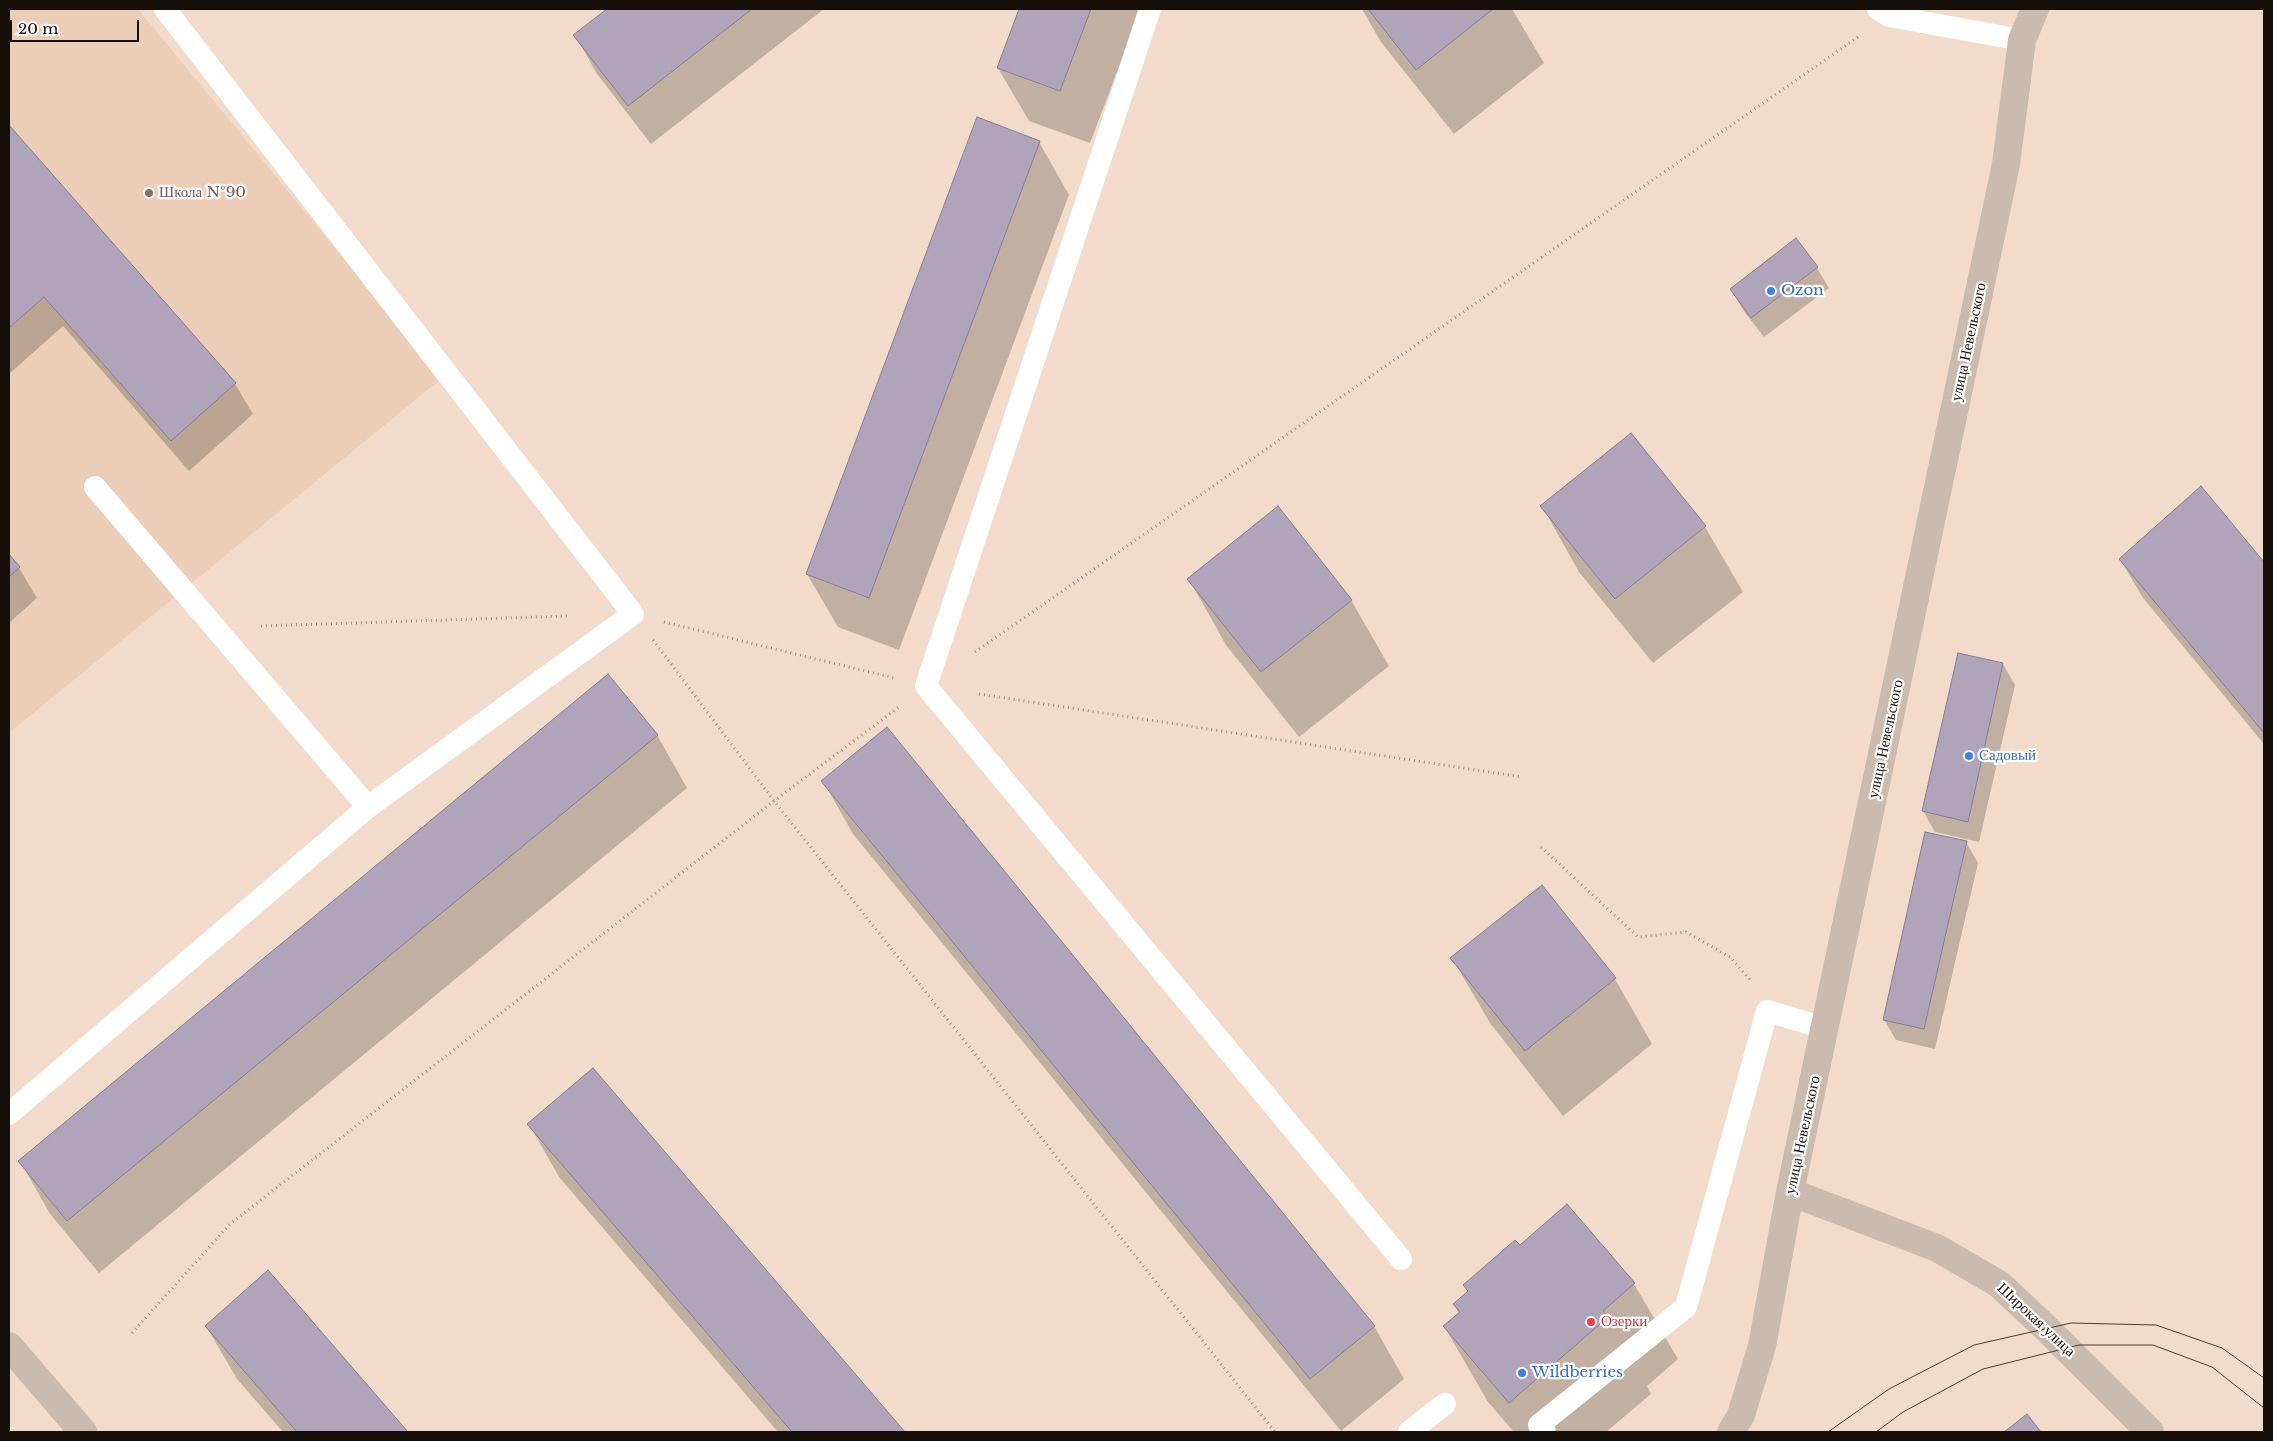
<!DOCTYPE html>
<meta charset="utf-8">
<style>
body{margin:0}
#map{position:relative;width:2273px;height:1441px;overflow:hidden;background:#f2dbca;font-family:"Libre Baskerville",serif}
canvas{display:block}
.frame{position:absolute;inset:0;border:10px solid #160e08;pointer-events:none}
.scale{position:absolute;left:10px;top:20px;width:129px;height:22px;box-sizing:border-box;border:2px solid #160e08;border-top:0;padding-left:6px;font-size:15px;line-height:18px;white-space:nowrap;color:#160e08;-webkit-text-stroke:4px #fff;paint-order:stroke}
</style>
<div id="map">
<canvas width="2273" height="1441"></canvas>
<div class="frame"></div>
<div class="scale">20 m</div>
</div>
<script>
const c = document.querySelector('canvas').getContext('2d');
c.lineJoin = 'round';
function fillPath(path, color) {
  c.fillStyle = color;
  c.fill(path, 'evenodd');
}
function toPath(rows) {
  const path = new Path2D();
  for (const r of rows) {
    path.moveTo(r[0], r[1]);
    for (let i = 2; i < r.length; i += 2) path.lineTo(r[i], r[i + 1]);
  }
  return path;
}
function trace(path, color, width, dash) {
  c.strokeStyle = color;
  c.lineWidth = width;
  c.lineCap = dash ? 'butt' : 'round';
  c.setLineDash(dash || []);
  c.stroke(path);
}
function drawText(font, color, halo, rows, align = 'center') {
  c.font = font + ' "Libre Baskerville",serif';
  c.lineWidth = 4.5;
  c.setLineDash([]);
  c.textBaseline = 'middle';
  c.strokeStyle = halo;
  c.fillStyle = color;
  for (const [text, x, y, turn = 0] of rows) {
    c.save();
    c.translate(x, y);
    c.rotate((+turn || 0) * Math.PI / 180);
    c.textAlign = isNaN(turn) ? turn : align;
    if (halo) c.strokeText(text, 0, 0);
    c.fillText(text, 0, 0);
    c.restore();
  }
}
const built = toPath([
 [9,9,138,9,442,378,9,733]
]);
const shadow = toPath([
 [609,9,824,9,651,144,597,74,575,35],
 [1020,9,1141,9,1090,143,1029,121,998,68],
 [1362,9,1512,9,1544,63,1454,134,1381,42],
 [9,127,235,384,253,414,189,471,63,326,9,374],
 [1039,142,1069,195,899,650,838,627,807,574],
 [1817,268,1829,288,1764,337,1743,310,1731,289],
 [1631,435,1705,527,1743,592,1653,663,1579,572,1542,506],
 [2201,488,2264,564,2264,744,2143,598,2120,559],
 [9,556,19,568,37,598,9,623],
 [1189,579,1351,600,1389,666,1299,737,1226,645],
 [2003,664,2015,685,1979,842,1935,832,1923,811],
 [657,735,687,788,99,1273,50,1214,20,1161],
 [823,781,1374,1326,1404,1379,1341,1431,853,834],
 [1966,842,1978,863,1935,1049,1896,1040,1884,1020],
 [1452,958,1615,979,1652,1044,1563,1116,1490,1023],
 [592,1070,903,1432,778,1432,559,1177,529,1124],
 [1520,1247,1634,1284,1678,1359,1647,1386,1651,1394,1606,1432,1514,1432,1488,1402,1444,1326,1459,1314,1454,1304,1468,1292,1464,1285],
 [268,1272,406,1432,283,1432,237,1379,206,1326]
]);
const building = toPath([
 [607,9,752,9,628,106,573,35,607,9],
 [1019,9,1091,9,1060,91,997,68,1019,9],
 [1368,9,1493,9,1416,70,1368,9],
 [977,117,1040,141,869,598,806,574,977,117],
 [9,125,236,383,171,441,44,297,9,328,9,125],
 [1796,238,1818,267,1751,318,1730,289,1796,238],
 [1631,433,1706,526,1615,599,1540,506,1631,433],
 [2201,486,2264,562,2264,733,2119,559,2201,486],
 [1278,506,1352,600,1261,672,1187,579,1278,506],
 [9,554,20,567,9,577,9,554],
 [1958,653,2003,663,1968,822,1922,811,1958,653],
 [608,674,658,735,67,1221,18,1161,608,674],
 [887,727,1375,1326,1310,1379,821,781,887,727],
 [1925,832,1967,841,1924,1029,1883,1020,1925,832],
 [1542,885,1616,978,1525,1051,1450,958,1542,885],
 [593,1068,905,1432,792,1432,527,1124,593,1068],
 [1567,1204,1635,1283,1603,1311,1608,1317,1509,1403,1443,1326,1460,1312,1453,1304,1468,1291,1463,1285,1515,1240,1520,1245,1567,1204],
 [268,1270,408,1432,297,1432,205,1326,268,1270],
 [2027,1414,2041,1432,2004,1432,2027,1414]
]);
const path = toPath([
 [664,622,894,678],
 [261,626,569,616],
 [653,640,774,801,1275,1432],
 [975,652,1858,37],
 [979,694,1522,777],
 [1541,847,1638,937,1686,932,1730,957,1752,982],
 [132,1333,230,1224,774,801,899,707]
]);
const lane = toPath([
 [1150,9,926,686,1401,1259],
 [1878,9,1889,16,2022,40],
 [95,487,368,807],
 [9,1114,368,807,633,614,165,9],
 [1409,1432,1445,1404],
 [1545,1432,1539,1425,1686,1307,1767,1011,1825,1028]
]);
const secondary = toPath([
 [1790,1192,1937,1248,1999,1284,2047,1329,2150,1432],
 [9,1346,83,1432],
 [1731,1432,1741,1415,1762,1346,1790,1192,2006,164,2022,40,2035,9]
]);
const tram = toPath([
 [1828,1432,1889,1389,1974,1345,2071,1323,2156,1325,2222,1348,2264,1378],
 [1876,1432,1903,1412,1983,1369,2079,1345,2153,1345,2212,1367,2264,1408]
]);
const markers = [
 [149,193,5,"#8d6e63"],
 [1771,291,5,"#3f7fe0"],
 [1969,756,5,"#3f7fe0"],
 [1591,1322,5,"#e0444e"],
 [1522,1373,5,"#3f7fe0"]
];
const educationNames = [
 ["Школа №90",159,193]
];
const shopNames = [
 ["Ozon",1781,291],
 ["Садовый",1979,756],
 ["Wildberries",1532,1373]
];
const streetNames = [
 ["улица Невельского",1969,342,-78],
 ["улица Невельского",1886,739,-78],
 ["улица Невельского",1803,1135,-78],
 ["Широкая улица",2036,1320,43]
];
const healthNames = [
 ["Озерки",1601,1322]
];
fillPath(built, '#ecceb8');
fillPath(shadow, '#0003');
fillPath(building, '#b0a4bb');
trace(building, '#887d92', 1);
trace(path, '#9b8a7e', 3, [1, 4]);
trace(lane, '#fff', 22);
trace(secondary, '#cbbbaf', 28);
trace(tram, '#493d35', 1);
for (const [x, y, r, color] of markers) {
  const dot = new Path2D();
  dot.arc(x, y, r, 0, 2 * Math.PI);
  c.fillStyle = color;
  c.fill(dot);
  trace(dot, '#fff', 2);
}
drawText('15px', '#785e54', '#fff', educationNames, 'left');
drawText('15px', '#366cbe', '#fff', shopNames, 'left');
drawText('15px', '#160e08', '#fff', streetNames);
drawText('15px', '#be3a42', '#fff', healthNames, 'left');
</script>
